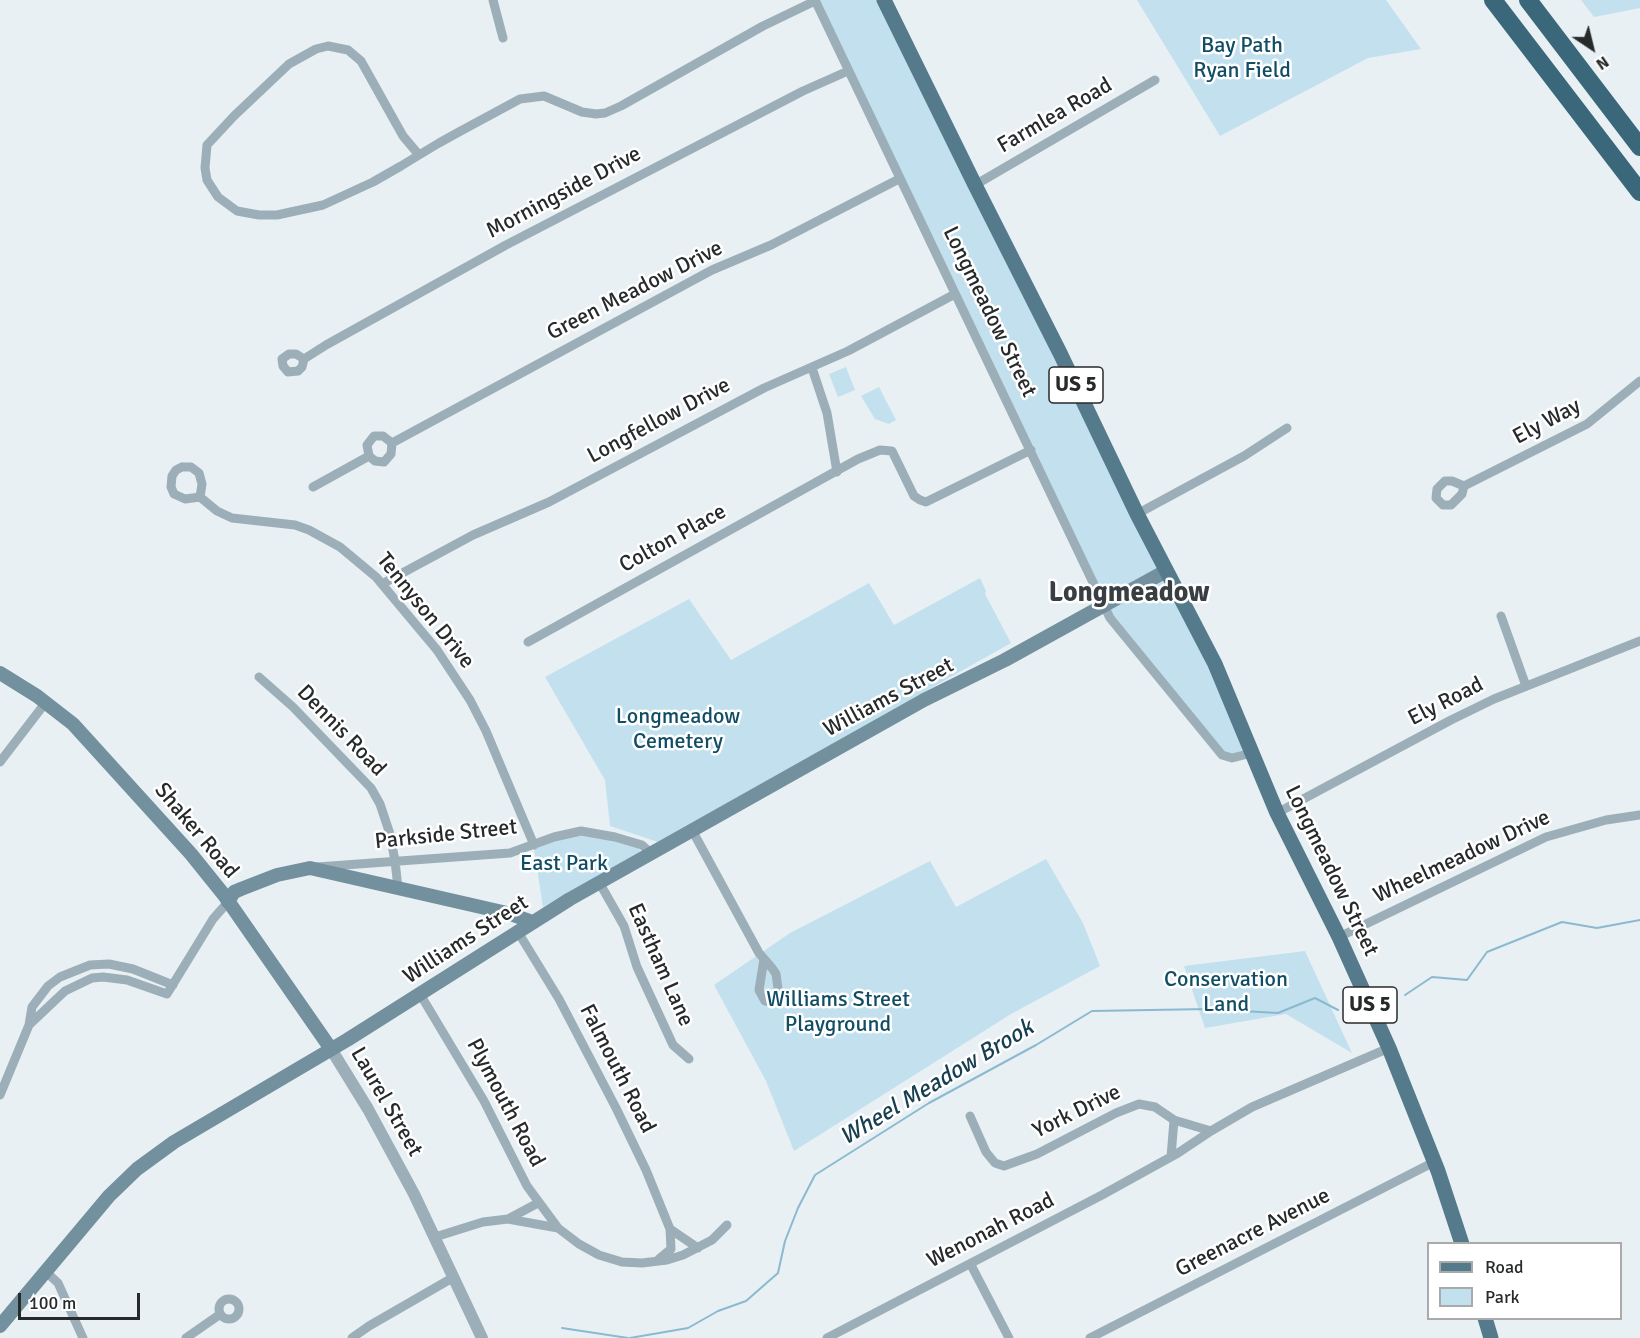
<!DOCTYPE html>
<style>
body{margin:0}
#map{position:relative;width:1640px;height:1338px;overflow:hidden;background:#e8f0f4;font-family:Signika,sans-serif}
canvas{display:block}
.legend{position:absolute;left:1427px;top:1242px;width:195px;height:78px;box-sizing:border-box;background:#fff;border:2px solid #a9aaaa;margin:0;padding:8px 10px;list-style:none;font-size:18px;color:#272a2b}
.legend li{display:flex;align-items:center;gap:12px;height:30px}
.legend b{width:30px;border:2px solid #a9aaaa}
.north{position:absolute;left:1562px;top:18px;width:60px;height:60px;-webkit-text-stroke:4px #fff;paint-order:stroke;rotate:145deg;font-size:16px;font-weight:700;line-height:24px;text-align:center;color:#272a2b}
.north::after{content:'';display:block;margin:auto;width:21px;height:27px;background:#272a2b;clip-path:polygon(50% 0,100% 100%,50% 72%,0 100%)}
.scale{position:absolute;left:18px;top:1293px;width:122px;height:27px;box-sizing:border-box;border:3px solid #272a2b;border-top:0;padding-left:8px;font-size:18px;line-height:21px;white-space:nowrap;color:#272a2b;-webkit-text-stroke:4px #fff;paint-order:stroke}
</style>
<div id="map">
<canvas width="1640" height="1338"></canvas>
<ul class="legend">
<li><b style="height:8px;background:#557a8b"></b>Road</li>
<li><b style="height:16px;background:#c3e0ee"></b>Park</li>
</ul>
<div class="north">N</div>
<div class="scale">100 m</div>
</div>
<script>
const c = document.querySelector('canvas').getContext('2d');
c.lineJoin = 'round';
function fillPath(path, color) {
  c.fillStyle = color;
  c.fill(path, 'evenodd');
}
function toPath(rows) {
  const path = new Path2D();
  for (const r of rows) {
    if (r.length === 3) {
      path.moveTo(r[0] + r[2], r[1]);
      path.arc(r[0], r[1], r[2], 0, 2 * Math.PI);
      continue;
    }
    path.moveTo(r[0], r[1]);
    for (let i = 2; i < r.length; i += 2) path.lineTo(r[i], r[i + 1]);
  }
  return path;
}
function trace(path, color, width, dash) {
  c.strokeStyle = color;
  c.lineWidth = width;
  c.lineCap = dash ? 'butt' : 'round';
  c.setLineDash(dash || []);
  c.stroke(path);
}
function drawText(font, color, halo, rows, align = 'center') {
  c.font = font + ' Signika,sans-serif';
  c.lineWidth = 5;
  c.setLineDash([]);
  c.textBaseline = 'middle';
  c.strokeStyle = halo;
  c.fillStyle = color;
  for (const [text, x, y, turn = 0] of rows) {
    c.save();
    c.translate(x, y);
    c.rotate((+turn || 0) * Math.PI / 180);
    c.textAlign = isNaN(turn) ? turn : align;
    if (halo) c.strokeText(text, 0, 0);
    c.fillText(text, 0, 0);
    c.restore();
  }
}
const green = toPath([
 [815,0,884,0,1252,753,1227,757,1120,631],
 [1137,0,1386,0,1421,49,1368,58,1220,136],
 [1581,0,1640,0,1640,8,1594,17],
 [846,367,855,390,838,397,829,374],
 [879,387,896,420,889,424,875,419,861,396],
 [980,578,986,591,985,594,1011,643,658,842,610,826,605,780,545,677,689,599,731,660,869,583,894,625],
 [587,834,639,847,640,852,543,907,534,849,562,837],
 [1046,859,1083,923,1100,966,1011,1014,794,1151,766,1081,714,985,790,933,930,861,956,907],
 [1305,951,1352,1053,1286,1014,1205,1028,1184,966]
]);
const stream = toPath([
 [1405,995,1432,977,1467,980,1487,952,1562,922,1597,928,1640,920],
 [562,1328,628,1338],
 [630,1338,688,1328,718,1311,746,1301,778,1273,785,1241,798,1208,815,1175,929,1103,1036,1045,1092,1011,1208,1009,1278,1013,1315,998,1338,1010]
]);
const minor = toPath([
 [493,0,503,38],
 [815,0,1110,618,1222,755,1232,758,1252,753],
 [419,155,403,136,361,61,348,50,328,46,316,49,289,64,234,116,207,145,205,168,207,180,218,197,237,211,259,215,277,215,323,205,373,182,401,166,419,155,439,143,457,133,520,99,544,96,582,112,596,114,605,113,621,106,763,26,815,1],
 [975,185,1155,80],
 [304,359,296,354,289,354,282,359,283,366,288,372,298,371,302,367,304,359,326,345,506,245,803,91,848,71],
 [812,368,827,413,837,472],
 [369,456,375,461,384,462,391,454,392,443],
 [182,467,191,467,199,473,202,484,200,497,185,499,174,494,171,487,172,476,176,470,182,467],
 [1464,486,1452,481,1445,481,1437,489,1436,498,1443,505,1451,505,1462,494,1464,486,1587,424,1640,381],
 [313,487,369,456,367,445,374,436,383,436,392,443,712,270,771,245,899,179],
 [200,497,217,511,232,518,295,525,309,530,340,547,376,577,437,650,470,700,486,731,534,845],
 [1137,514,1244,456,1287,428],
 [382,584,473,535,549,502,764,388,848,351,955,294],
 [1501,616,1526,686],
 [528,642,858,459,880,450,892,451,914,496,920,500,926,502,1031,450],
 [259,677,293,707,371,788,380,804,390,834,395,861,398,888],
 [0,762,46,702],
 [1277,813,1451,720,1494,699,1640,641],
 [692,830,759,953,772,968,776,974,779,996,774,1002,765,1001,759,990,764,959],
 [317,867,510,853,554,837,581,831,615,837,642,845,651,853],
 [599,882,624,926,637,967,673,1045,689,1059],
 [518,932,559,999,616,1108,646,1170,670,1229,698,1248],
 [1339,937,1546,837,1606,820,1640,815],
 [420,994,484,1101,527,1186,558,1228],
 [29,1025,65,991,92,978,103,977,127,980,167,994,213,919,228,902],
 [0,1095,29,1025,32,1007,48,986,60,977,90,965,109,964,133,969,173,985],
 [970,1116,986,1152,995,1163,1004,1166,1037,1154,1116,1113,1139,1104,1155,1107,1174,1120,1211,1131,1252,1107,1389,1048],
 [1171,1157,1174,1120],
 [508,1219,538,1203],
 [435,1237,483,1222,508,1219,558,1228,579,1244,599,1255,622,1262,642,1263,667,1260,683,1255,712,1240,727,1225],
 [659,1259,671,1249,670,1229],
 [971,1265,1009,1338],
 [45,1271,58,1283,83,1338],
 [229,1309,10],
 [186,1338,219,1315],
 [352,1338,369,1326,454,1277],
 [827,1338,1102,1195,1178,1153,1211,1131],
 [1090,1338,1434,1162]
]);
const tertiary = toPath([
 [331,1049,368,1109,414,1194,482,1338]
]);
const secondary = toPath([
 [0,673,37,696,73,724,191,854,224,895,331,1049],
 [228,902,234,892,241,889,277,875,310,868,507,913,533,922],
 [0,1326,109,1196,137,1169,174,1142,347,1040,570,899,924,700,1005,660,1166,571]
]);
const primary = toPath([
 [884,0,975,185,1060,353,1137,514,1215,664,1277,813,1339,937,1389,1048,1438,1171,1462,1244],
 [1485,1318,1491,1338]
]);
const motorway = toPath([
 [1493,0,1640,192],
 [1528,0,1640,147]
]);
const shields = [
 [1076,385,54],
 [1370,1005,54]
];
const shieldNames = [
 ["US 5",1076,385],
 ["US 5",1370,1005]
];
const parkNames = [
 ["Bay Path",1242,46],
 ["Ryan Field",1242,71],
 ["Longmeadow",678,717],
 ["Cemetery",678,742],
 ["East Park",564,864],
 ["Conservation",1226,980],
 ["Land",1226,1005],
 ["Williams Street",838,1000],
 ["Playground",838,1025]
];
const streetNames = [
 ["Farmlea Road",1055,116,-30],
 ["Morningside Drive",564,193,-28],
 ["Green Meadow Drive",635,291,-27],
 ["Longmeadow Street",989,312,64],
 ["Longfellow Drive",659,421,-28],
 ["Ely Way",1547,422,-28],
 ["Colton Place",673,539,-29],
 ["Tennyson Drive",425,611,51],
 ["Williams Street",889,698,-28],
 ["Ely Road",1446,702,-27],
 ["Dennis Road",341,731,46],
 ["Shaker Road",196,831,50],
 ["Parkside Street",446,835,-6],
 ["Wheelmeadow Drive",1462,857,-25],
 ["Longmeadow Street",1331,871,64],
 ["Williams Street",466,940,-33],
 ["Eastham Lane",660,965,66],
 ["Falmouth Road",617,1069,63],
 ["Laurel Street",386,1102,60],
 ["Plymouth Road",505,1103,62],
 ["York Drive",1077,1112,-26],
 ["Wenonah Road",991,1231,-27],
 ["Greenacre Avenue",1253,1233,-27]
];
const waterNames = [
 ["Wheel Meadow Brook",937,1083,-31]
];
const districtNames = [
 ["Longmeadow",1129,594]
];
fillPath(green, '#c3e0ee');
trace(stream, '#8bb9cf', 2);
trace(minor, '#9cafb9', 9);
trace(tertiary, '#9cafb9', 12);
trace(secondary, '#73909e', 14);
trace(primary, '#557a8b', 15);
trace(motorway, '#3b677b', 18);
for (const [x, y, w] of shields) {
  const box = new Path2D();
  box.roundRect(x - w / 2, y - 18, w, 36, 4.5);
  c.fillStyle = '#fff';
  c.fill(box);
  trace(box, '#272a2b', 1.5);
}
drawText('bold 21px', '#272a2b', null, shieldNames);
drawText('22px', '#114e65', '#fff', parkNames);
drawText('22px', '#272a2b', '#fff', streetNames);
drawText('italic 24px', '#163e4f', '#fff', waterNames);
drawText('bold 28px', '#383e42', '#fff', districtNames);
</script>
